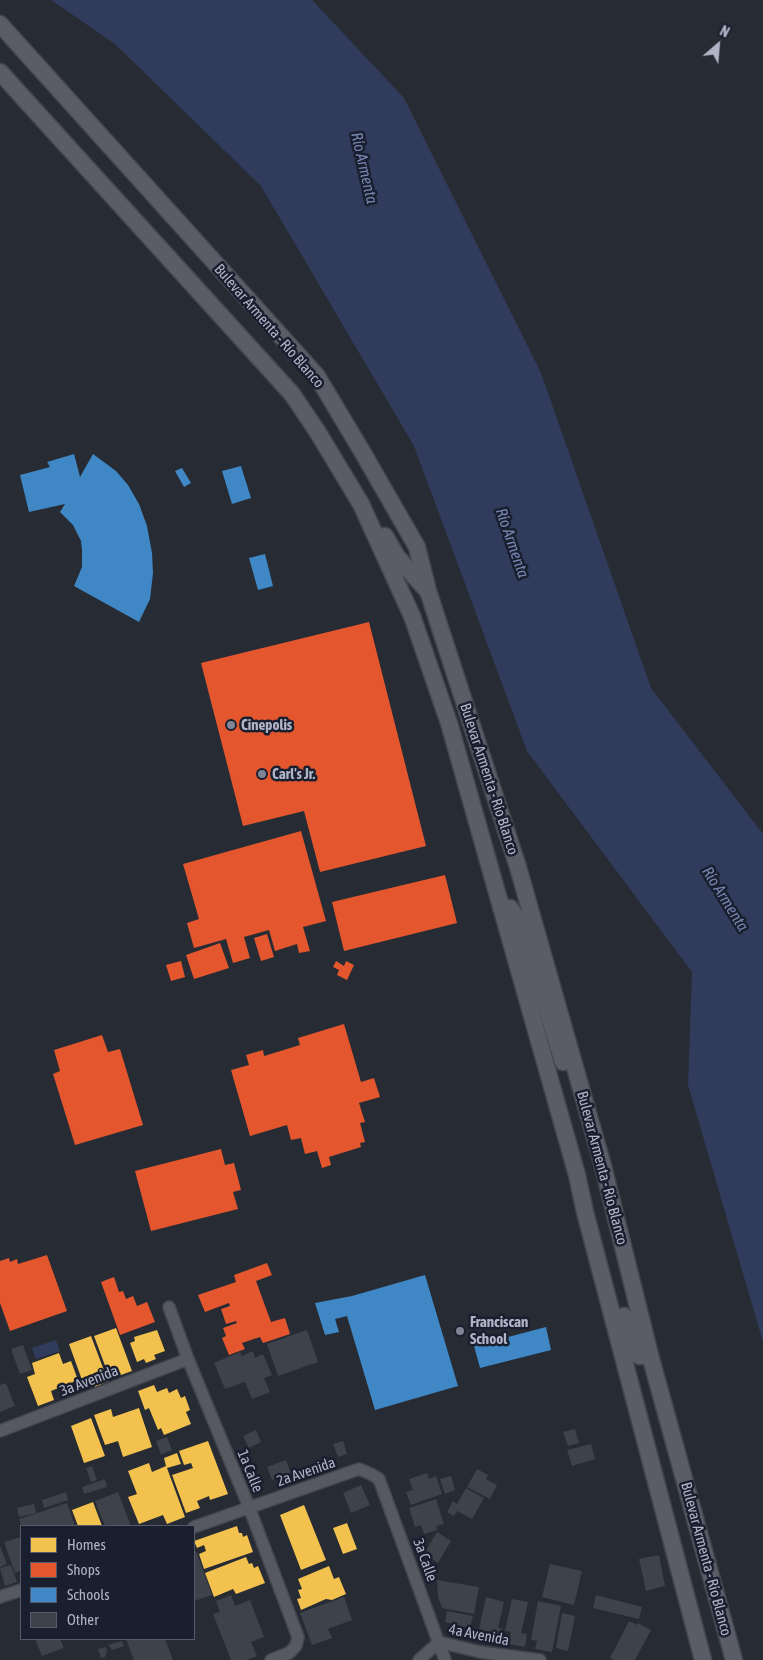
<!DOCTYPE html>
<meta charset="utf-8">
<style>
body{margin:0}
#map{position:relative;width:763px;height:1660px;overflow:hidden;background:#272b34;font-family:"Asap Condensed",sans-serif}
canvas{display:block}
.legend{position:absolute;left:20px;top:1525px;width:175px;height:115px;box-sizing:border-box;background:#1a1f2f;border:1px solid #565b6c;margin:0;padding:6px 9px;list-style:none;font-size:15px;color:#afb5c7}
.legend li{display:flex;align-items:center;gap:10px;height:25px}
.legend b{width:25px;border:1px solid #565b6c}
.north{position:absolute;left:693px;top:20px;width:50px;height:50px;-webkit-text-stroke:4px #1a1f2f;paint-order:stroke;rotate:27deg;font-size:14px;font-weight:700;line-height:20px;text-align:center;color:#afb5c7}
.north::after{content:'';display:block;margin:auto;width:18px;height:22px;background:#afb5c7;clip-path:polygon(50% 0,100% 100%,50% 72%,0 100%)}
</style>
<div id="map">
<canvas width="763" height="1660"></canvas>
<ul class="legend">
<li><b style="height:14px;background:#f2c14e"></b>Homes</li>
<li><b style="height:14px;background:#e4572e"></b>Shops</li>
<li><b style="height:14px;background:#3f88c5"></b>Schools</li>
<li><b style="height:14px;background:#3e424a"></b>Other</li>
</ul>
<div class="north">N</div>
</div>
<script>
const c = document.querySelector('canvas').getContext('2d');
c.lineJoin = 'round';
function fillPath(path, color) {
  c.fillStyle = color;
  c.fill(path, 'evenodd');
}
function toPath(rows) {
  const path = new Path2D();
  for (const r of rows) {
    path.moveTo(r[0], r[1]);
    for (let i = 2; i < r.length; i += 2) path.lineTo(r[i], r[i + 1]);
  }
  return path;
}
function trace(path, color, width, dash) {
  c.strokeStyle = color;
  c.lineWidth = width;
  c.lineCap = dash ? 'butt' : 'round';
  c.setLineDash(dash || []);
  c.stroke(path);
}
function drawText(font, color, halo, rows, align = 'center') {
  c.font = font + ' "Asap Condensed",sans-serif';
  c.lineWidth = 5;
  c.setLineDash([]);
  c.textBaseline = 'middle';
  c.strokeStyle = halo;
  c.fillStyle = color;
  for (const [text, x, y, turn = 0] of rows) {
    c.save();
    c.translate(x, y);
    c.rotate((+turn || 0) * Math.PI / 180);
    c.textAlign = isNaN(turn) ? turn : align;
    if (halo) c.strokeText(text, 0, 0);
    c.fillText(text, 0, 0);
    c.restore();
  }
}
const water = toPath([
 [51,0,312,0,404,98,541,373,651,688,763,834,763,1342,688,1085,692,972,527,751,414,446,261,186,115,44],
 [56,1340,60,1351,36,1359,32,1348]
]);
const homes = toPath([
 [116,1328,132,1371,110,1379,94,1336],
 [157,1330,165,1351,154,1355,156,1359,146,1363,144,1359,137,1362,130,1343,135,1341,134,1337],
 [91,1336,108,1381,95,1387,91,1378,82,1380,69,1344],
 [59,1353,63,1364,71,1361,78,1380,51,1391,54,1400,38,1406,27,1377,35,1374,32,1363],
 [154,1385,157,1392,167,1388,169,1393,177,1389,181,1398,185,1396,190,1410,186,1412,191,1424,164,1435,161,1428,158,1430,149,1408,145,1410,138,1391],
 [139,1408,152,1447,123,1457,118,1441,105,1445,94,1415,111,1409,113,1417],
 [91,1418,105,1456,84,1463,71,1426],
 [208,1441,228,1494,210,1500,209,1496,197,1501,200,1508,186,1513,172,1475,193,1468,191,1463,184,1465,179,1451],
 [177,1453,181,1464,167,1468,185,1517,167,1524,163,1515,139,1524,128,1497,137,1494,128,1471,149,1463,152,1472,166,1466,164,1458],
 [93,1502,102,1526,78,1526,72,1510],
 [304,1505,326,1560,301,1570,280,1515],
 [347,1523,357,1549,343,1554,333,1528],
 [237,1526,239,1533,242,1533,243,1537,247,1535,253,1552,204,1569,199,1554,206,1551,204,1545,197,1548,194,1541],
 [246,1557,249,1564,252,1563,254,1568,258,1566,265,1583,236,1594,233,1589,214,1597,205,1573],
 [329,1566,334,1579,339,1577,346,1594,332,1600,326,1599,301,1610,297,1599,301,1598,298,1590,302,1589,298,1579]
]);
const shops = toPath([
 [369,622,426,846,320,872,304,811,243,826,201,663],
 [301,831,326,921,303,927,310,951,299,953,297,944,275,951,269,930,244,937,250,958,233,963,226,939,194,948,187,923,199,919,183,864],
 [445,875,457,923,344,951,332,902],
 [267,934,274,957,261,961,254,938],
 [220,943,229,968,194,979,186,955],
 [181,961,185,977,171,981,166,965],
 [336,961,344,966,346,961,354,965,347,980,337,975,339,970,333,967],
 [344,1024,361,1082,374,1078,380,1097,359,1103,365,1122,360,1123,365,1142,360,1143,361,1147,329,1157,331,1165,322,1168,317,1151,305,1154,301,1138,291,1140,287,1125,250,1136,231,1070,249,1065,246,1055,263,1050,264,1056,300,1045,298,1038],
 [102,1035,108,1052,120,1049,143,1125,75,1145,53,1074,60,1071,54,1050],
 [221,1149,225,1165,234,1163,241,1190,233,1192,238,1209,151,1231,135,1171],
 [47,1255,67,1311,10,1331,0,1303,0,1261,9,1258,10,1262,17,1259,18,1264],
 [267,1263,272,1275,256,1281,271,1322,285,1318,290,1334,263,1343,260,1337,242,1343,245,1349,229,1355,222,1338,226,1336,223,1328,237,1323,236,1321,226,1324,221,1309,230,1306,229,1303,205,1312,198,1295,236,1282,234,1275],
 [114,1277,119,1292,123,1291,126,1299,133,1296,137,1306,147,1302,155,1322,120,1335,101,1282]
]);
const schools = toPath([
 [74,454,80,477,93,454,116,471,128,485,139,504,147,526,152,553,153,573,150,599,139,622,74,586,82,567,82,550,81,541,73,525,60,512,65,504,29,512,20,475,50,467,47,462],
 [241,466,251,498,232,504,222,471],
 [182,468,191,483,184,487,175,471],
 [265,554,273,586,258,590,249,558],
 [425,1275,458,1386,375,1410,347,1316,335,1319,339,1332,325,1335,315,1303,352,1296],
 [546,1327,551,1350,480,1368,474,1346]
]);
const building = toPath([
 [307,1330,318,1362,278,1376,267,1344],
 [23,1345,32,1370,20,1374,11,1349],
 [253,1351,255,1358,263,1354,272,1375,264,1378,270,1392,252,1399,245,1382,225,1389,214,1363,240,1352,242,1356],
 [6,1383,15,1406,0,1412,0,1385],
 [575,1429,579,1443,568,1446,563,1432],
 [256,1430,261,1442,249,1448,243,1436],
 [167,1437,172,1450,161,1455,156,1441],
 [343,1441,347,1454,338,1457,333,1444],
 [591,1444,595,1459,572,1466,567,1450],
 [286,1460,291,1473,272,1480,267,1467],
 [92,1466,97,1480,91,1482,86,1468],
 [477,1469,488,1475,486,1479,497,1485,490,1499,467,1487],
 [427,1473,429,1479,436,1476,442,1494,411,1505,406,1492,413,1490,409,1479],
 [451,1476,455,1490,445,1494,440,1479],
 [105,1479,107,1487,84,1494,82,1487],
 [361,1485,370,1505,351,1513,343,1493],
 [466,1488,484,1498,472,1519,457,1511,454,1516,447,1512,453,1501,457,1504],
 [66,1492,68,1500,44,1508,42,1500],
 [118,1492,131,1526,105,1526,95,1501],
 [436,1499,444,1524,436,1526,437,1530,424,1534,421,1525,415,1527,409,1508],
 [67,1503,75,1526,21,1526,19,1519],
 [34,1504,36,1513,19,1517,17,1508],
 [437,1532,451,1541,438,1563,424,1554],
 [21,1537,21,1570,15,1573,4,1542],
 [0,1546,7,1564,0,1567],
 [196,1551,212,1595,194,1601,194,1552],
 [659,1555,665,1586,646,1591,639,1559],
 [550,1564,582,1571,574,1605,542,1597],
 [11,1565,17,1582,5,1586,0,1568],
 [437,1580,479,1587,474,1614,442,1608,438,1596],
 [231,1595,235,1606,250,1600,264,1637,251,1642,257,1656,247,1660,231,1660,213,1614,220,1612,216,1601],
 [596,1595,642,1607,639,1619,593,1608],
 [344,1597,352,1620,328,1629,332,1638,312,1645,300,1613],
 [486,1597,504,1602,498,1628,502,1628,499,1642,482,1638,484,1630,479,1629],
 [512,1599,528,1602,521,1633,527,1634,525,1647,509,1644,511,1632,505,1631],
 [538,1601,561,1606,552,1652,535,1649,537,1641,531,1640],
 [447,1611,473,1616,470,1628,445,1622],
 [562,1613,575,1616,568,1651,556,1648],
 [629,1621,637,1625,638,1623,651,1630,635,1660,614,1660,610,1658],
 [35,1639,60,1639,64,1648,42,1656],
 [126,1639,165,1639,173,1660,134,1660],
 [122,1641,124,1646,112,1650,108,1645],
 [106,1647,107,1651,105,1657,101,1658,98,1649]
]);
const minor = toPath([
 [169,1307,188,1359,249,1507,298,1637,296,1646,289,1653,271,1660],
 [0,1431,188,1359],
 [194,1527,359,1469,371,1474,379,1479,445,1660],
 [0,1597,21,1590],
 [419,1660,439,1642,480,1652,540,1660]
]);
const secondary = toPath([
 [0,24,317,376,363,453,417,547,428,591,518,867,603,1166,650,1355,734,1660],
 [0,72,292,394,317,431,361,504,412,616,449,723,577,1175,585,1212,703,1660],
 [385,536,397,557,427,590],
 [501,908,510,908,521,924,563,1062],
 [624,1316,636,1354,640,1356,650,1355]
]);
const markers = [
 [231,725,5,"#7f8594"],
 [262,774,5,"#7f8594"],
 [460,1331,5,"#7f8594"]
];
const streetNames = [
 ["Bulevar Armenta - Río Blanco",269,326,49],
 ["Bulevar Armenta - Río Blanco",489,779,72],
 ["Bulevar Armenta - Río Blanco",602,1168,75],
 ["3a Avenida",89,1381,-21],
 ["1a Calle",250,1471,68],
 ["2a Avenida",306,1472,-19],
 ["Bulevar Armenta - Río Blanco",706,1559,75],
 ["3a Calle",425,1560,70],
 ["4a Avenida",479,1635,11]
];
const poiNames = [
 ["Cinepolis",241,725],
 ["Carl's Jr.",272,774],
 ["Franciscan",470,1322],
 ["School",470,1339]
];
const waterNames = [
 ["Río Armenta",364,168,77],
 ["Río Armenta",512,543,71],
 ["Río Armenta",725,899,58]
];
fillPath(water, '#313c5c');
fillPath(homes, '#f2c14e');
fillPath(shops, '#e4572e');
fillPath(schools, '#3f88c5');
fillPath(building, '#3e424a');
trace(minor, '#43464d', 14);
trace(secondary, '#43464d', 19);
trace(minor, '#565962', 11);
trace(secondary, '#5a5d67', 16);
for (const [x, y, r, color] of markers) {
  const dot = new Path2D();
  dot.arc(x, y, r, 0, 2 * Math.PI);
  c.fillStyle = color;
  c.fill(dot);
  trace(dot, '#1a1f2f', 2);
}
drawText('15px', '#afb5c7', '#1a1f2f', streetNames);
drawText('bold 15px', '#afb5c7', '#1a1f2f', poiNames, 'left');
drawText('italic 16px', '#7686b0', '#1a1f2f', waterNames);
</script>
